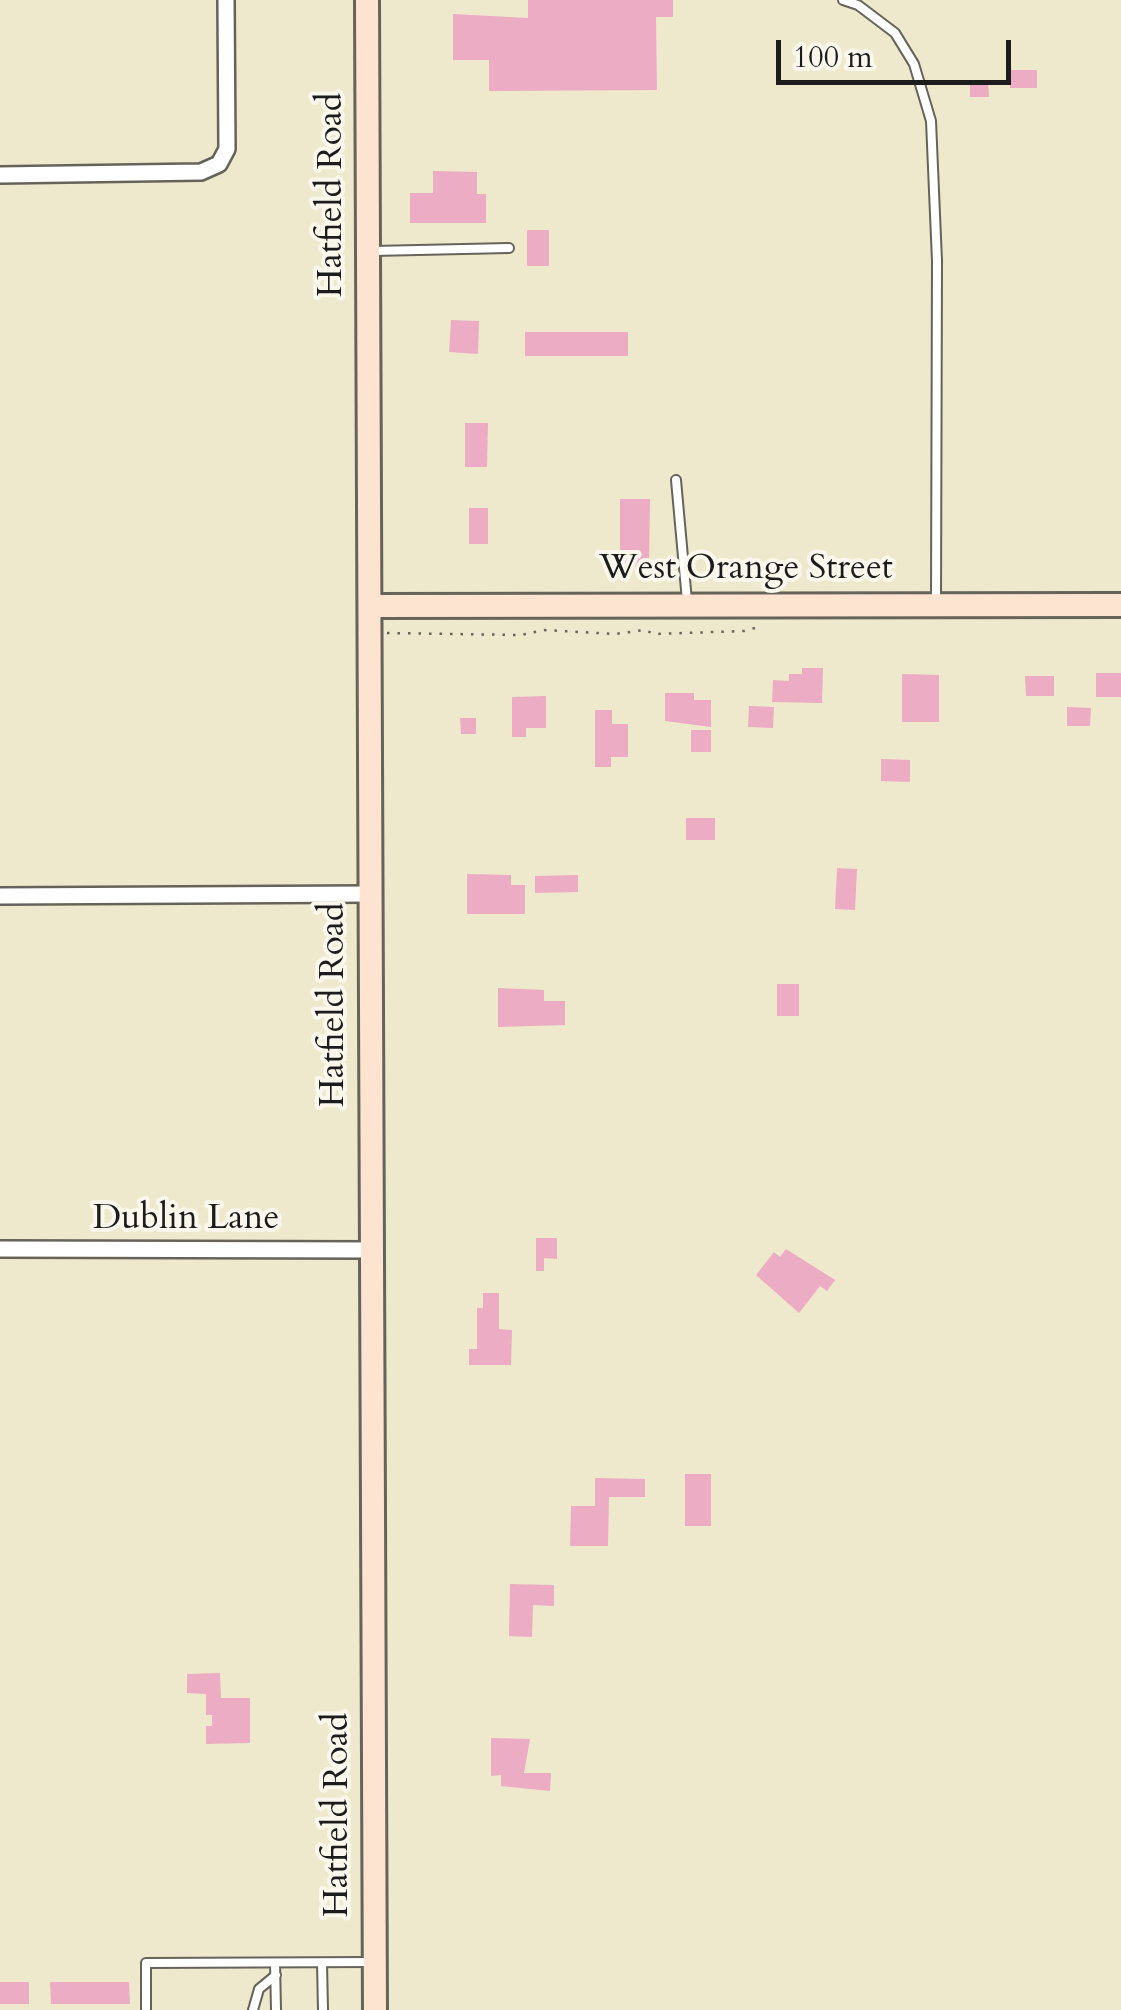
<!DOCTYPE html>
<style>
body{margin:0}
#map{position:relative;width:1121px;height:2010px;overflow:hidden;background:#eee8cc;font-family:Cardo,serif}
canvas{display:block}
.scale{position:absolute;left:776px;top:40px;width:235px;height:45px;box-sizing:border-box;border:5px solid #1c1c1c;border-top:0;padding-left:12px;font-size:30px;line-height:35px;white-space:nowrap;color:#1c1c1c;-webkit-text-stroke:8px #fbf7ec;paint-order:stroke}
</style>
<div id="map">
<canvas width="1121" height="2010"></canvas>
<div class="scale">100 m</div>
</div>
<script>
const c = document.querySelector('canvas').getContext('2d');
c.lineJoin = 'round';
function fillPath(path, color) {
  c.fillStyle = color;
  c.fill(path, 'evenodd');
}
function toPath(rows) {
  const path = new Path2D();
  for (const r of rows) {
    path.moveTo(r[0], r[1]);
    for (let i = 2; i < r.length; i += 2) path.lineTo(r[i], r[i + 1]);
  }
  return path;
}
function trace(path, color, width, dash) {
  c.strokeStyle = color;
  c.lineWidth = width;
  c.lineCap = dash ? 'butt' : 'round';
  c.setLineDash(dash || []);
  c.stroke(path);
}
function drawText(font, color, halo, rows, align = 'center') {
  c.font = font + ' Cardo,serif';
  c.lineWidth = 8;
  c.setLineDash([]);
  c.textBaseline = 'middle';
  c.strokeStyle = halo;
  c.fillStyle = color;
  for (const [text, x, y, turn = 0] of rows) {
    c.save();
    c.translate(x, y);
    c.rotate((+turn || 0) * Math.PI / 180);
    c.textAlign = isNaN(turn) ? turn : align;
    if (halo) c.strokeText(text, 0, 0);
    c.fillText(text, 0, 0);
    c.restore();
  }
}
const building = toPath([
 [528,0,673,0,673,17,656,17,657,90,489,91,489,60,453,60,453,14,528,18],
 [1010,70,1037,70,1037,88,1010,88],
 [970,82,988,82,989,97,970,97],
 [433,171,477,172,477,194,486,194,486,223,410,223,410,193,433,193],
 [527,230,549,230,549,266,527,266],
 [451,320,479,321,478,354,449,352],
 [525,332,628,332,628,356,525,356],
 [465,423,488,423,487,467,465,467],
 [620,499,650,499,649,567,620,567],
 [469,508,488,508,488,544,469,544],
 [802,668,823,668,822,703,772,702,773,680,789,681,789,674,802,674],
 [1096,673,1121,673,1121,697,1096,697],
 [902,674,939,675,939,722,902,722],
 [1025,676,1054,676,1054,696,1026,696],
 [665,693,694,693,694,700,711,700,711,727,665,721],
 [546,696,546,728,526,728,526,737,512,737,512,697],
 [749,706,774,707,773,728,748,727],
 [1067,707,1091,708,1090,726,1067,726],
 [595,710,612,710,612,724,628,724,628,757,611,757,611,767,595,767],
 [460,718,476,718,476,734,461,734],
 [691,730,711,730,711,752,691,752],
 [881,759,910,760,910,782,881,781],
 [686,818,715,818,715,840,686,840],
 [837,868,857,869,855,910,835,909],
 [467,874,511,875,511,885,525,885,525,914,467,914],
 [578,875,578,892,535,893,535,876],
 [777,984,799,984,799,1016,777,1016],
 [498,988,544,990,544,1001,565,1001,565,1025,498,1027],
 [536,1238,557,1238,557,1259,544,1258,544,1271,536,1271],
 [786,1249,835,1280,827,1291,820,1286,799,1313,756,1275,774,1252,780,1257],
 [483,1293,499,1293,499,1329,512,1330,511,1365,469,1365,469,1349,477,1349,477,1308,483,1308],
 [685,1474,711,1474,711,1526,685,1526],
 [595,1478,645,1479,645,1497,609,1497,608,1546,570,1546,571,1506,595,1506],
 [510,1584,554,1585,554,1606,533,1605,532,1637,509,1636],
 [220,1673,221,1698,250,1698,250,1743,206,1744,206,1726,212,1726,212,1715,206,1715,206,1694,187,1693,187,1674],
 [491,1738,530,1739,524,1773,551,1773,550,1791,501,1786,501,1775,491,1776],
 [0,1982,29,1982,29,2004,0,2004],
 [50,1982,129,1982,130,2004,51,2004]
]);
const path = toPath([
 [387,633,521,635,544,630,615,634,644,630,655,634,744,631,762,626]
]);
const lane = toPath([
 [843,0,858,5,895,33,914,64,931,121,937,261,936,600],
 [373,251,509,248],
 [676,480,687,601],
 [275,1963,276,2010],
 [322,1963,323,2010],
 [146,2010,146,1963,371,1962],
 [253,2010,259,1989,276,1975]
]);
const street = toPath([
 [0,175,201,172,219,164,227,149,226,0],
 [0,896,369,894],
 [0,1249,371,1250]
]);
const secondary = toPath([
 [367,0,375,2010],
 [370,606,1121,605]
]);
const streetNames = [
 ["Hatfield Road",333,195,-90],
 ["West Orange Street",746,570],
 ["Hatfield Road",335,1005,-90],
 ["Dublin Lane",186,1220],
 ["Hatfield Road",339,1815,-90]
];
fillPath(building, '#ecacc4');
trace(lane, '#66635a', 12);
trace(street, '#66635a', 20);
trace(secondary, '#66635a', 28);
trace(path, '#66635a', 2.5, [2.5, 8]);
trace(lane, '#fff', 8);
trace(street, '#fff', 15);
trace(secondary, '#fde4d1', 22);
drawText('35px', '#1c1c1c', '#fbf7ec', streetNames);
</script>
